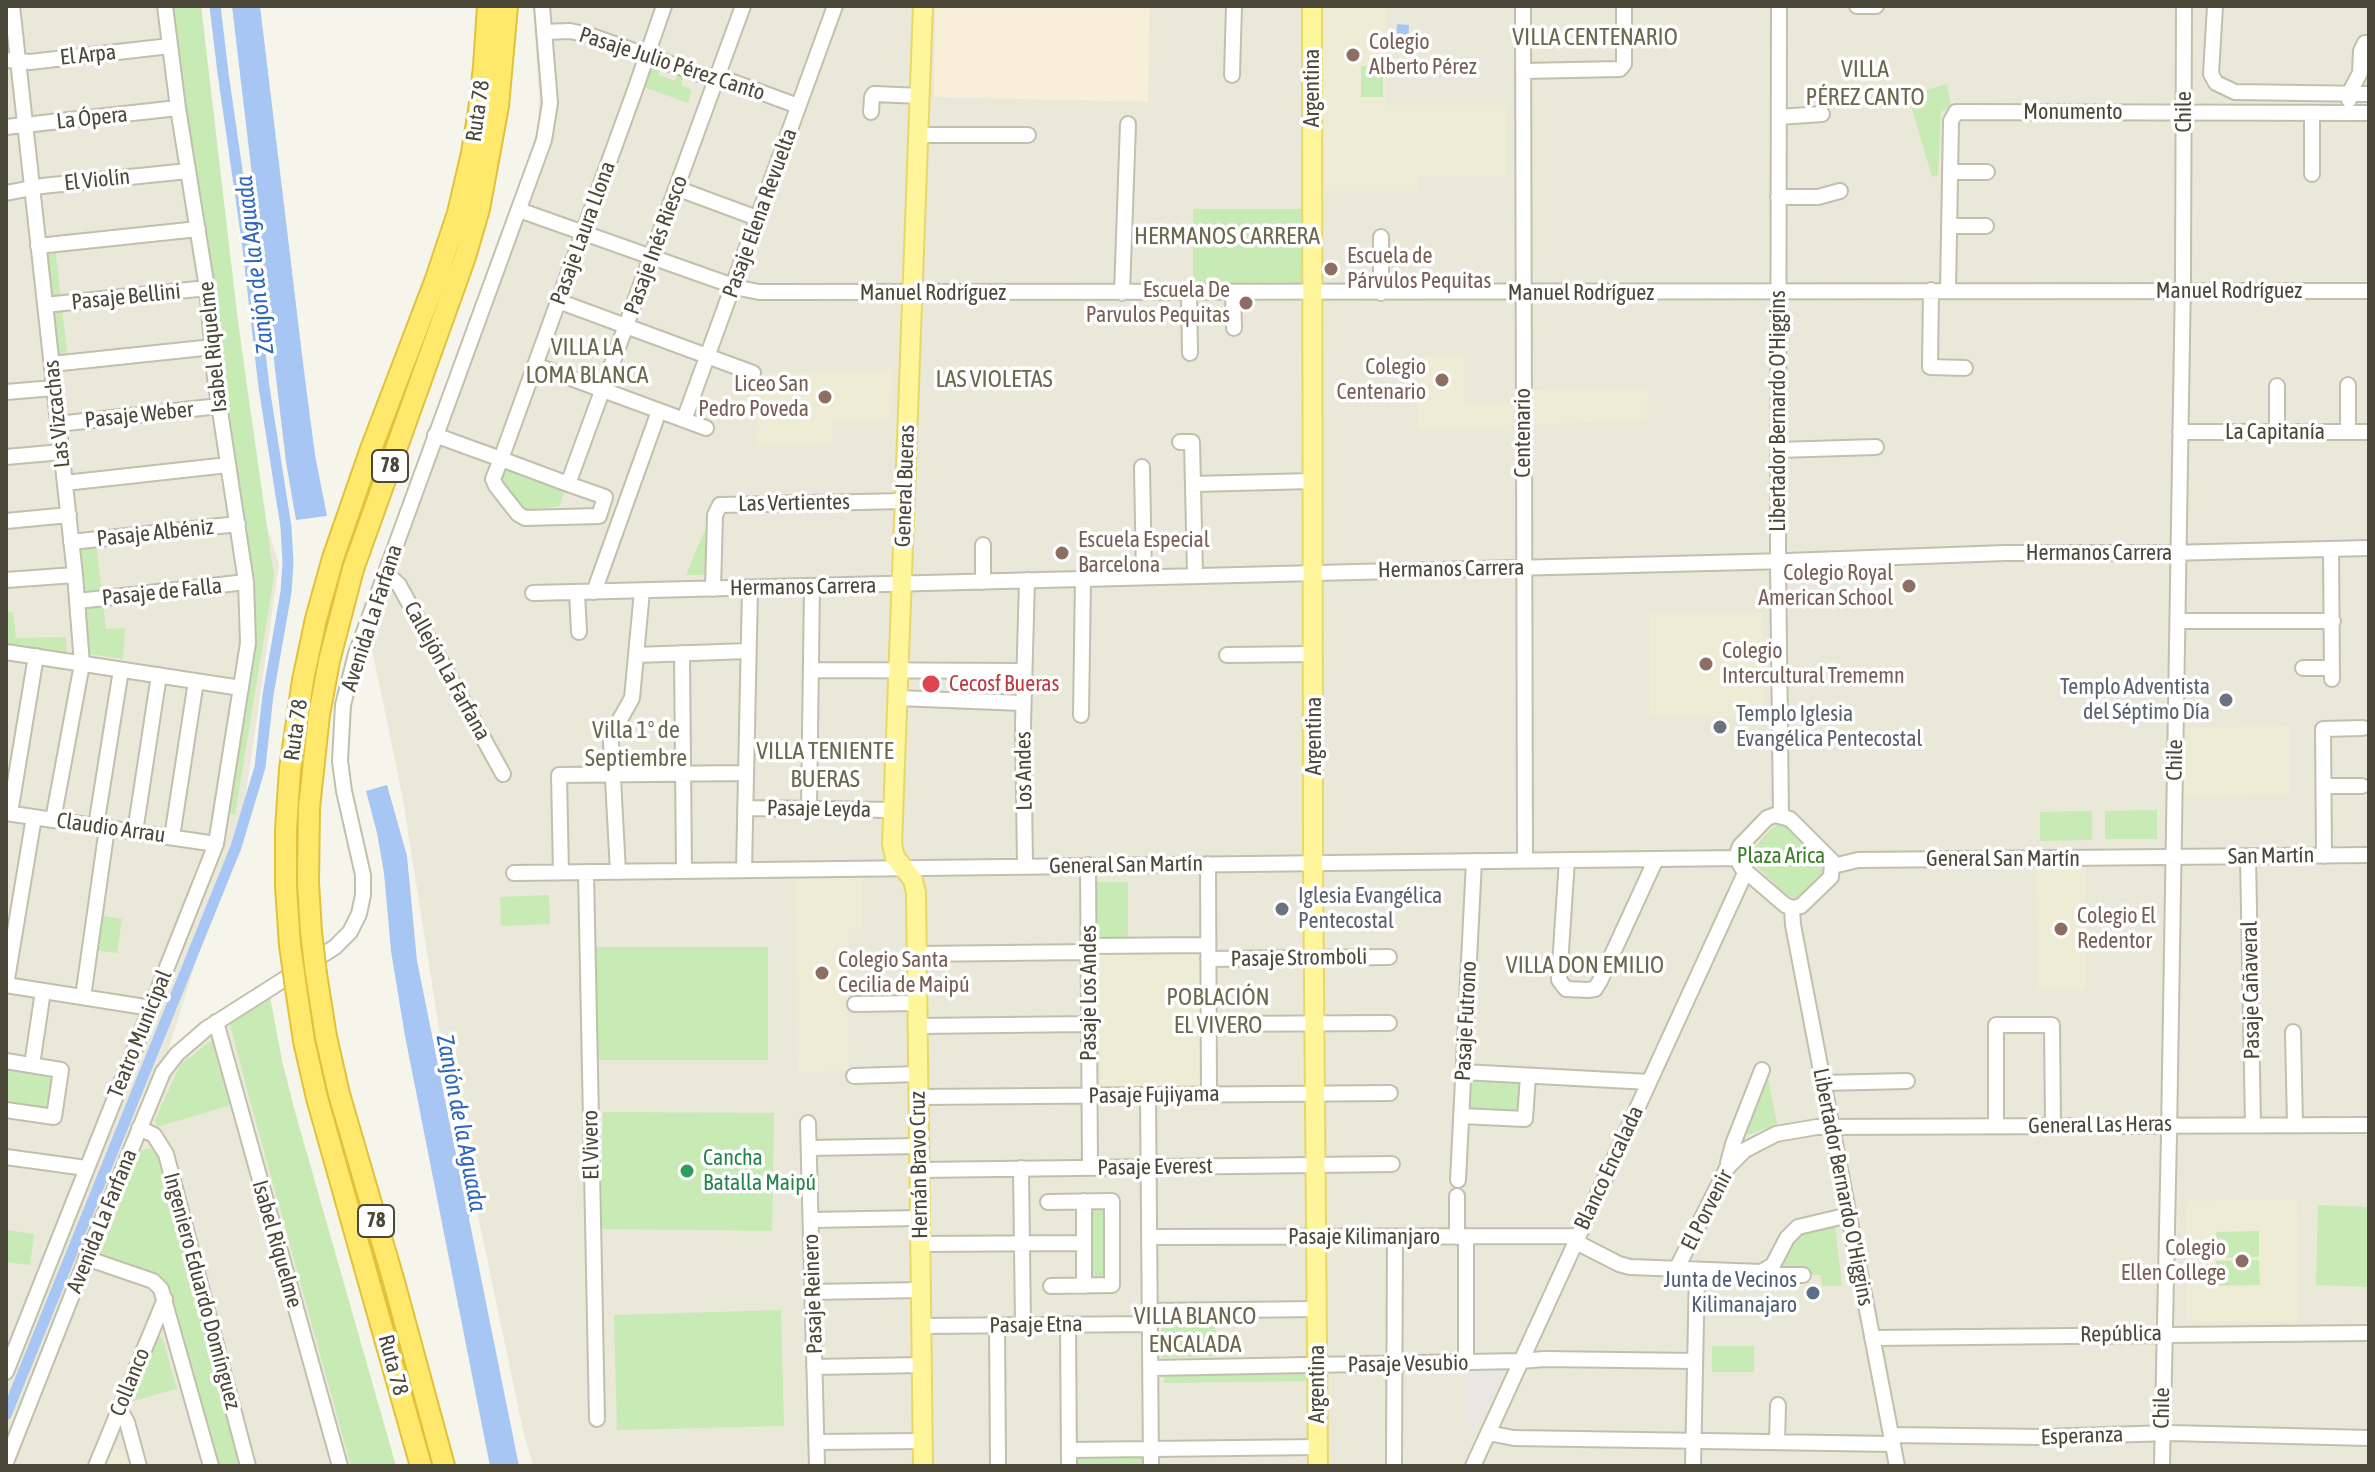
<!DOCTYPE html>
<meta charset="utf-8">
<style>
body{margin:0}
#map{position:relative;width:2375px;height:1472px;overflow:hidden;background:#f6f5eb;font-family:"Asap Condensed",sans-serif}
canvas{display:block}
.frame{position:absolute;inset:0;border:8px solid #4b4739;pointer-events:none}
</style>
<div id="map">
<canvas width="2375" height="1472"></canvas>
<div class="frame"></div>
</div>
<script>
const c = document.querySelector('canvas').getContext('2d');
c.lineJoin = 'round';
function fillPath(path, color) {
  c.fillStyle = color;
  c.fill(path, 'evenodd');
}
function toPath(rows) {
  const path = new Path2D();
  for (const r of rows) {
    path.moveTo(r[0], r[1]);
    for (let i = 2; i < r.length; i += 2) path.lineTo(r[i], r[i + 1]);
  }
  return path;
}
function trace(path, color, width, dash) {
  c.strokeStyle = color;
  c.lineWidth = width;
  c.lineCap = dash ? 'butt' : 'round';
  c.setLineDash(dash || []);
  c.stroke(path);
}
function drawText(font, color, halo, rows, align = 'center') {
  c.font = font + ' "Asap Condensed",sans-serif';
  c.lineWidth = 7;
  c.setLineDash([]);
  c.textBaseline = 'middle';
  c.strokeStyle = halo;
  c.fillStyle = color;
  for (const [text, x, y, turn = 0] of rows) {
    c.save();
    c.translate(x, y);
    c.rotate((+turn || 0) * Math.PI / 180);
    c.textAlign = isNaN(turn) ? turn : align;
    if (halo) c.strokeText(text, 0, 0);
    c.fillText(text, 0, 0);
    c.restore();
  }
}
const residential = toPath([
 [6,6,201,6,238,322,264,517,279,564,244,808,168,1051,229,1021,270,997,282,1061,295,1112,396,1466,6,1466],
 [533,6,2369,6,2369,1466,533,1466,523,1430,440,1035,402,794,362,601,367,607,532,149,538,123,539,98]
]);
const commercial = toPath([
 [935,6,1150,6,1148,102,934,97]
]);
const education = toPath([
 [1321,6,1386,6,1386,105,1507,105,1507,176,1418,176,1418,191,1321,191],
 [1419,356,1465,356,1464,403,1513,404,1512,431,1418,429],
 [893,370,890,420,833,420,832,444,756,447,758,373],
 [1648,389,1647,419,1532,425,1532,390],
 [1649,613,1763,613,1764,716,1649,716],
 [2290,726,2289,794,2182,798,2185,728],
 [2085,869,2085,990,2038,989,2036,870],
 [863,877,862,927,848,928,848,1071,797,1072,796,879],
 [1200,947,1206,957,1208,1087,1101,1088,1099,952],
 [2297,1199,2298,1322,2187,1321,2187,1201],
 [112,1446,127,1453,130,1466,104,1466]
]);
const green = toPath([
 [169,6,201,6,238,322,274,576,235,815,227,812,250,676,233,467,201,214],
 [651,59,662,63,658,75,675,81,678,72,684,75,681,85,692,90,688,103,641,86],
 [1361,66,1383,66,1383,97,1361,97],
 [1947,84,1951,107,1941,112,1938,175,1932,177,1908,95],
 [1193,209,1302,209,1302,284,1193,284],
 [55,248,61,299,50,300,44,250],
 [62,308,68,359,57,360,51,309],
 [503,465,566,488,559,506,524,512,498,481],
 [709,527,707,575,686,575,705,530],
 [96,542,106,629,125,628,123,659,89,654,81,544],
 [13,612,16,638,66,637,67,654,6,645,6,613],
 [2157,810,2157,839,2105,839,2105,811],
 [2092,811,2092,840,2040,841,2040,812],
 [1778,825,1788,827,1823,864,1822,876,1806,895,1799,898,1790,897,1781,890,1750,860,1750,852,1772,828],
 [1093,882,1128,882,1128,940,1093,940],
 [549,895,550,924,501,926,500,897],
 [98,915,122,919,117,953,93,950],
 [596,947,768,947,768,1060,596,1060],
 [270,997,282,1061,295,1112,396,1466,351,1466,251,1104,229,1021],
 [212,1040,231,1105,157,1127,155,1120,180,1065],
 [8,1067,56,1074,50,1114,6,1107],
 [1767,1074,1777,1124,1748,1135,1745,1129],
 [1472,1080,1522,1082,1520,1113,1470,1111],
 [603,1112,774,1113,772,1231,601,1229],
 [147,1148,152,1149,157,1156,241,1466,214,1466,167,1292,100,1257,100,1253,141,1151],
 [2318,1205,2369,1207,2369,1287,2316,1285],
 [1093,1207,1104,1208,1107,1211,1108,1277,1104,1281,1092,1281,1089,1278,1090,1209],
 [1835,1225,1842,1286,1822,1286,1821,1275,1781,1274,1778,1267,1792,1242,1804,1232],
 [6,1230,34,1234,30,1265,6,1262],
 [2259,1231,2259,1257,2216,1258,2216,1232],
 [2259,1260,2260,1285,2217,1286,2216,1261],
 [781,1310,784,1426,617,1430,614,1315],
 [1215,1314,1216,1356,1162,1358,1161,1316],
 [156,1337,162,1337,163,1340,177,1389,126,1403],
 [1712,1346,1754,1346,1754,1372,1712,1372],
 [1311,1369,1311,1381,1164,1383,1164,1372],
 [1145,1457,1145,1466,1078,1466,1078,1458]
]);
const parking = toPath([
 [1473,1369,1505,1370,1476,1429,1470,1429,1469,1374]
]);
const water = toPath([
 [232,6,260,6,304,371,315,455,327,516,296,520,286,462],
 [1397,24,1409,25,1408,45,1396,45],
 [387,785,407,856,417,961,519,1466,490,1466,405,1036,391,951,384,873,377,833,366,791]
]);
const canal = toPath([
 [461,1223,470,1199,472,1161],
 [6,1415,236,847,260,767,268,695,286,592,288,563,286,527,264,387,247,240,223,73,215,6]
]);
const minor = toPath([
 [12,6,75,575,82,664,53,820],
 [1523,6,1525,860],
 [1779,6,1778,562,1781,815],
 [1857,6,1876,6],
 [2215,6,2211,74,2216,83,2235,92,2369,94],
 [544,32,570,31,589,35,716,80,725,79,798,106],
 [6,60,30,62,170,46],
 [1523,71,1620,69,1624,64,1624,6],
 [1232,75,1234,6],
 [2349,100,2349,94,2360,73,2361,51,2365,43,2369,43],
 [871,112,872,97,874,94,921,96],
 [1779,117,1822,114],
 [6,127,178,108],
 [919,135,1028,135],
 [1950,172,1987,172],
 [2312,174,2312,113],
 [676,188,757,218],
 [6,193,42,186,188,171],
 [1778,197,1818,197,1840,191],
 [519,210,739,288,759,292,2369,291],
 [1949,226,1986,226],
 [1381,237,1381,293],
 [38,246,198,229],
 [1931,290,1930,367,1965,368],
 [1948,290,1951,121,1956,112,2369,113],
 [1122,293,1128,124],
 [1189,293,1190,353],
 [1233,293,1234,328],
 [558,301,753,373],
 [45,305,207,288],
 [52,364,213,347],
 [535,365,706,428],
 [6,392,54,388],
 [684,420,835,6],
 [58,424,219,406],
 [2277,431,2277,386],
 [2180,432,2369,432],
 [2348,432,2348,385],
 [435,435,465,446,501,459,568,484,605,497,599,516,525,518,518,514,496,486,493,479,501,459,635,90,664,6],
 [1180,442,1192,442,1195,575],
 [1778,450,1876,447],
 [6,457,62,452],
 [1142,467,1144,577],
 [65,483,228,465],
 [568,484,743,6],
 [1193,484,1313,481],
 [6,521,69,515],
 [71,542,238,524],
 [983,545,983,582],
 [2331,549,2332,679],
 [386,573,399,585,503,774],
 [6,580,75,575],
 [713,589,715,515,720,505,905,501],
 [577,592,579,632],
 [594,592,659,411],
 [533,593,1787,561,2005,553,2167,553,2369,548],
 [78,601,246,582],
 [2178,621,2333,621],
 [6,652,241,688],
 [682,653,684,871],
 [636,655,748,651],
 [1227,655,1314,654],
 [2303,668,2332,668],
 [811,670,1024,671],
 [897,698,1023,703],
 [1081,715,1083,579],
 [810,748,895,750],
 [2324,786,2362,786],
 [745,808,893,810],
 [809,809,812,586],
 [6,813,216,844],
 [10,813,36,656],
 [1775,815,1790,819,1832,861,1831,877,1801,906,1792,908,1785,905,1742,868,1738,861,1737,854,1740,846,1767,818,1775,815],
 [96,826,121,670],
 [135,832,159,675],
 [172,837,196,681],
 [2324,856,2323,729,2363,728],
 [2248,857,2253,1124],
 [1567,860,1559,980,1566,989,1588,990,1595,989,1600,981,1656,859],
 [1208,864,1209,1095],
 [1088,865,1090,1168],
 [1025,866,1023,724,1027,580],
 [1833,866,1858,860,2369,855],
 [744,870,750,588],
 [561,872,559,775,746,773],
 [586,872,597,1419],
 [618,872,611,742,613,732,632,698,642,591],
 [514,873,1737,858],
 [1792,908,1793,925,1897,1466],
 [1089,946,1208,945],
 [917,954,1089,952],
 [1208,959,1389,957],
 [6,985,34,817],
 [6,985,151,1008],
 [83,997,107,828],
 [855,1004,917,1003],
 [216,1022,340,1466],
 [1209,1024,1389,1023],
 [918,1026,1089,1024],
 [2293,1032,2295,1124],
 [6,1061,61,1070,54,1117,6,1110],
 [32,1065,43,991],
 [1463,1072,1649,1082],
 [854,1076,918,1074],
 [1823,1083,1907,1081],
 [1148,1095,1151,1466],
 [919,1097,1390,1093],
 [1461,1116,1525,1119,1528,1076],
 [808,1123,817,1466],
 [1996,1126,1996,1025,2052,1025,2053,1125],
 [139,1128,154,1135,166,1154,248,1466],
 [809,1148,919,1146],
 [6,1157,86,1168],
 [1728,1163,1733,1144,1762,1070],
 [1021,1168,1023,1325],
 [919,1170,1392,1164],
 [1458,1180,1474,861],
 [1048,1202,1112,1201,1112,1285,1051,1286],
 [811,1220,920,1218],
 [1149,1237,1579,1236],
 [1457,1237,1457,1196],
 [1466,1237,1466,1363],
 [1576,1242,1619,1264,1630,1267,1761,1272,1773,1265,1787,1238,1798,1227,1849,1215],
 [920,1244,1084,1243],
 [86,1258,153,1281,161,1289,211,1466],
 [1676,1270,1727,1168,1745,1150,1776,1134,1817,1127,2369,1125],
 [1765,1271,1776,1275,1803,1275],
 [1084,1286,1084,1201],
 [812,1292,921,1290],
 [1150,1311,1317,1309],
 [1068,1324,1069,1466],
 [997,1325,998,1466],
 [921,1326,1150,1324],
 [1872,1338,2369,1333],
 [814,1367,922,1365],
 [1151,1368,1521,1361,1544,1359,1695,1361],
 [6,1372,216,844,248,643,246,582,215,378,207,288,178,108,165,6],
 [119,1409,127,1422,139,1466],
 [1488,1433,1514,1438,1893,1444],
 [1891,1435,2042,1437,2170,1433,2369,1438],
 [816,1442,922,1441],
 [1777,1442,1778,1405],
 [1069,1450,1318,1447],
 [6,1462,93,1242,163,1072,177,1054,206,1029,335,947,350,932,359,914,363,895,363,875,344,791,340,761,343,705,356,654,544,140,550,103,542,6],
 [96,1466,165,1299],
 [1394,1466,1395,1237],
 [1473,1466,1746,871],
 [1693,1466,1697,1270],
 [2162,1466,2169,1134,2183,279,2184,6]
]);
const major = toPath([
 [1312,6,1313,863,1318,1466],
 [923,1466,916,893,913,880,895,857,892,844,923,6]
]);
const highway = toPath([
 [311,932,308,882,309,808,319,715,329,661,353,569,465,257,479,209,498,106,507,6],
 [290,945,286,887,286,830,290,769,303,680,316,619,333,558,371,449,436,279,458,213,472,153,479,110,484,67,488,6],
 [316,974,326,1037,339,1094,394,1282,444,1466],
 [296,988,304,1041,317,1098,421,1466]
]);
const highwayBridge = toPath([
 [311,932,316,974],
 [290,945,296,988]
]);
const markers = [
 [1353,55,8,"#8d6e63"],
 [1331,269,8,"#8d6e63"],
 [1246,303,8,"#8d6e63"],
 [1442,380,8,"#8d6e63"],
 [825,397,8,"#8d6e63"],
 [1062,553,8,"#8d6e63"],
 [1909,586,8,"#8d6e63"],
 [1706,664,8,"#8d6e63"],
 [931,684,10,"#e0444e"],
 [2226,700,8,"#6b7280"],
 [1720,727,8,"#6b7280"],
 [1282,909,8,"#6b7280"],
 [2061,929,8,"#8d6e63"],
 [822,973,8,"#8d6e63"],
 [687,1171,8,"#2e9e5b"],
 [2242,1261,8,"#8d6e63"],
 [1813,1293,8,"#5c6f8a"]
];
const shields = [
 [390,466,36],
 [376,1221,36]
];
const shieldNames = [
 ["78",390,466],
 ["78",376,1221]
];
const educationNames = [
 ["Colegio",1369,42],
 ["Alberto Pérez",1369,67],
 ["Escuela de",1347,256],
 ["Párvulos Pequitas",1347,281],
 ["Escuela De",1230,290,"right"],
 ["Parvulos Pequitas",1230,315,"right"],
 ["Colegio",1426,367,"right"],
 ["Centenario",1426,392,"right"],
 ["Liceo San",809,384,"right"],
 ["Pedro Poveda",809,409,"right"],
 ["Escuela Especial",1078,540],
 ["Barcelona",1078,565],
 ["Colegio Royal",1893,573,"right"],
 ["American School",1893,598,"right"],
 ["Colegio",1722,651],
 ["Intercultural Trememn",1722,676],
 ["Colegio El",2077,916],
 ["Redentor",2077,941],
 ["Colegio Santa",838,960],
 ["Cecilia de Maipú",838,985],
 ["Colegio",2226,1248,"right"],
 ["Ellen College",2226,1273,"right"]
];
const streetNames = [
 ["El Arpa",88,55,-6],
 ["Pasaje Julio Pérez Canto",672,64,18],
 ["Argentina",1312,88,-90],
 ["Ruta 78",478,111,-82],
 ["Monumento",2073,112],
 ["Chile",2184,112,-90],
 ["La Ópera",92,118,-6],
 ["El Violín",97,180,-6],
 ["Pasaje Elena Revuelta",760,213,-70],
 ["Pasaje Laura Llona",583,233,-70],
 ["Pasaje Inés Riesco",656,245,-70],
 ["Manuel Rodríguez",2229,291],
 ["Manuel Rodríguez",933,293],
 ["Manuel Rodríguez",1581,293],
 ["Pasaje Bellini",126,297,-6],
 ["Isabel Riquelme",213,347,-96],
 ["Libertador Bernardo O'Higgins",1778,411,-90],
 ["Las Vizcachas",57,414,-96],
 ["Pasaje Weber",139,415,-6],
 ["La Capitanía",2275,432],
 ["Centenario",1523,433,-90],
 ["General Bueras",905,486,-88],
 ["Las Vertientes",794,503,-1],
 ["Pasaje Albéniz",155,533,-6],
 ["Hermanos Carrera",2099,553],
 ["Hermanos Carrera",1451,569,-1],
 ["Hermanos Carrera",803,587,-1],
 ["Pasaje de Falla",162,592,-6],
 ["Avenida La Farfana",372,618,-72],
 ["Callejón La Farfana",447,671,61],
 ["Ruta 78",296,730,-82],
 ["Argentina",1314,736,-90],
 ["Chile",2175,760,-89],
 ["Los Andes",1024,771,-91],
 ["Pasaje Leyda",819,809,1],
 ["Claudio Arrau",111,828,8],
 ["San Martín",2271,856,-1],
 ["General San Martín",2003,859],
 ["General San Martín",1126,865,-1],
 ["Pasaje Stromboli",1299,958,-1],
 ["Pasaje Cañaveral",2251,990,-91],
 ["Pasaje Los Andes",1089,993,-90],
 ["Pasaje Futrono",1466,1021,-87],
 ["Teatro Municipal",140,1034,-68],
 ["Pasaje Fujiyama",1154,1095,-1],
 ["General Las Heras",2100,1125,-1],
 ["El Vivero",591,1145,-91],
 ["Hernán Bravo Cruz",919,1165,-91],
 ["Pasaje Everest",1155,1167,-1],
 ["Blanco Encalada",1609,1168,-65],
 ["Libertador Bernardo O'Higgins",1843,1187,79],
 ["El Porvenir",1707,1210,-63],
 ["Avenida La Farfana",102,1221,-68],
 ["Pasaje Kilimanjaro",1364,1237],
 ["Isabel Riquelme",277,1244,74],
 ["Ingeniero Eduardo Domínguez",202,1291,75],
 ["Pasaje Reinero",813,1294,-92],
 ["Pasaje Etna",1036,1325,-1],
 ["República",2121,1334,-1],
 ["Pasaje Vesubio",1408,1364,-1],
 ["Ruta 78",393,1365,75],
 ["Collanco",130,1382,-68],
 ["Argentina",1317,1384,-90],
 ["Chile",2162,1408,-89],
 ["Esperanza",2082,1436,-2]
];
const healthNames = [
 ["Cecosf Bueras",949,684]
];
const worshipNames = [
 ["Templo Adventista",2210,687,"right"],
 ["del Séptimo Día",2210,712,"right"],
 ["Templo Iglesia",1736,714],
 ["Evangélica Pentecostal",1736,739],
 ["Iglesia Evangélica",1298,896],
 ["Pentecostal",1298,921]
];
const parkNames = [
 ["Plaza Arica",1781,856]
];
const leisureNames = [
 ["Cancha",703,1158],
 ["Batalla Maipú",703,1183]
];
const serviceNames = [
 ["Junta de Vecinos",1797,1280],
 ["Kilimanajaro",1797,1305]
];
const neighbourhoodNames = [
 ["VILLA CENTENARIO",1595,37],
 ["VILLA",1865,69],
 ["PÉREZ CANTO",1865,97],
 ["HERMANOS CARRERA",1227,236],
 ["VILLA LA",587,347],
 ["LOMA BLANCA",587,375],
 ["LAS VIOLETAS",994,379],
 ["Villa 1º de",636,730],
 ["Septiembre",636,758],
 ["VILLA TENIENTE",825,751],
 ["BUERAS",825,779],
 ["VILLA DON EMILIO",1585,965],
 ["POBLACIÓN",1218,997],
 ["EL VIVERO",1218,1025],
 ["VILLA BLANCO",1195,1316],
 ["ENCALADA",1195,1344]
];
const waterNames = [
 ["Zanjón de la Aguada",255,265,-97],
 ["Zanjón de la Aguada",461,1123,79]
];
fillPath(residential, '#eae8d9');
fillPath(commercial, '#f7efd7');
fillPath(education, '#efecd5');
fillPath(green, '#c8eab4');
fillPath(parking, '#e8e7e3');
fillPath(water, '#a8c6f3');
trace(canal, '#a8c6f3', 11);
trace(minor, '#c2bfad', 18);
trace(major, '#e7d868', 22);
trace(highway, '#e1c23a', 24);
trace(minor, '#fff', 14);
trace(major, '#fff59b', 18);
trace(highway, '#ffe96d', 20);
trace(highwayBridge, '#e1c23a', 24, []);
trace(highwayBridge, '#ffe96d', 20);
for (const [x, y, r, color] of markers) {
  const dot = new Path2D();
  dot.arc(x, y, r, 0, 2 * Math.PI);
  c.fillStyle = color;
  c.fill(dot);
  trace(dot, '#fff', 3);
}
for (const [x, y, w] of shields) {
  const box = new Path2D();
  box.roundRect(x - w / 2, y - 16, w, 32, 6);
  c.fillStyle = '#fff';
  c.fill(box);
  trace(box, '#4b4739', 2);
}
drawText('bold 20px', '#4b4739', null, shieldNames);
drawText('22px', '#785e54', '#fff', educationNames, 'left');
drawText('22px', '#4b4739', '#fff', streetNames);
drawText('22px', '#be3a42', '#fff', healthNames, 'left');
drawText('22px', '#5b616d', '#fff', worshipNames, 'left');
drawText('22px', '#3a7f29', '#fff', parkNames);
drawText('22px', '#27864d', '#fff', leisureNames, 'left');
drawText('22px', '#4e5e75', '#fff', serviceNames, 'right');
drawText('24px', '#6e674f', '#fff', neighbourhoodNames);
drawText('italic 24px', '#2e66bb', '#fff', waterNames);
</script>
